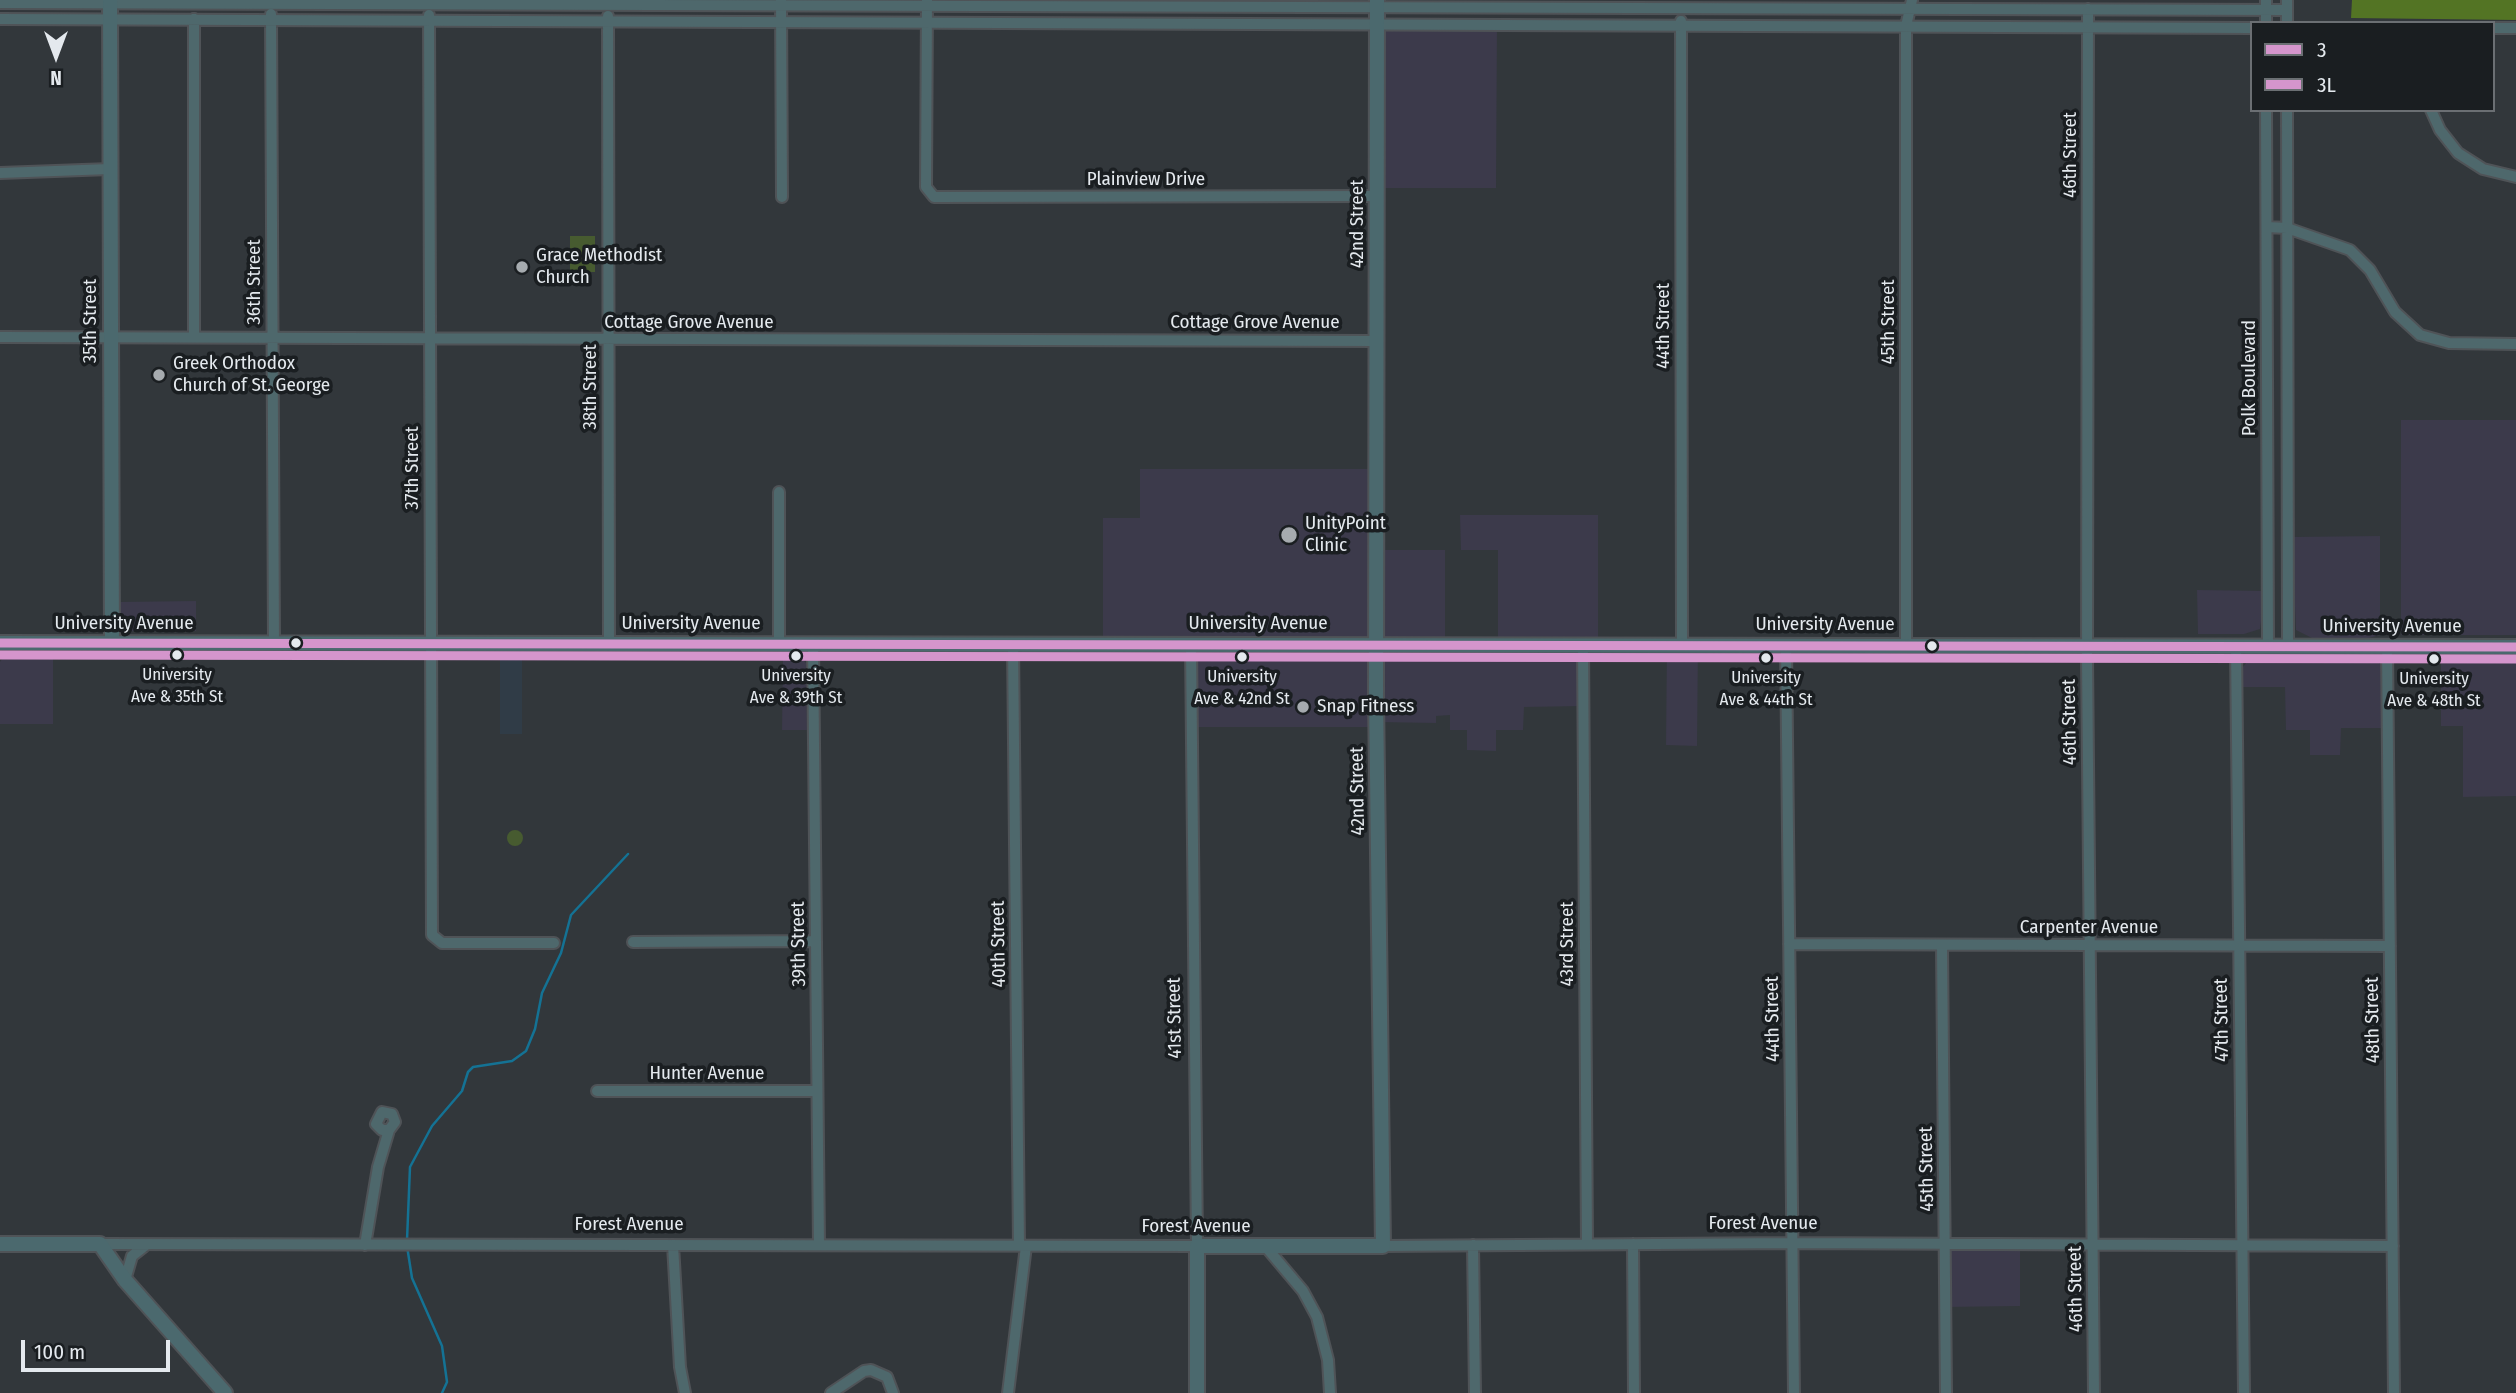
<!DOCTYPE html>
<style>
body{margin:0}
#map{position:relative;width:2516px;height:1393px;overflow:hidden;background:#32373b;font-family:"Fira Sans Condensed",sans-serif}
canvas{display:block}
.legend{position:absolute;left:2250px;top:21px;width:245px;height:91px;box-sizing:border-box;background:#1a1e21;border:2px solid #6b6f73;margin:0;padding:9px 12px;list-style:none;font-size:21px;color:#e4e9ee}
.legend li{display:flex;align-items:center;gap:14px;height:35px}
.legend b{width:35px;border:2px solid #6b6f73}
.north{position:absolute;left:21px;top:21px;width:70px;height:70px;-webkit-text-stroke:5px #1a1e21;paint-order:stroke;rotate:180deg;font-size:19px;font-weight:700;line-height:28px;text-align:center;color:#e4e9ee}
.north::after{content:'';display:block;margin:auto;width:24px;height:32px;background:#e4e9ee;clip-path:polygon(50% 0,100% 100%,50% 72%,0 100%)}
.scale{position:absolute;left:21px;top:1340px;width:149px;height:32px;box-sizing:border-box;border:4px solid #e4e9ee;border-top:0;padding-left:9px;font-size:21px;line-height:24px;white-space:nowrap;color:#e4e9ee;-webkit-text-stroke:5px #1a1e21;paint-order:stroke}
</style>
<div id="map">
<canvas width="2516" height="1393"></canvas>
<ul class="legend">
<li><b style="height:9px;background:#d595cc"></b>3</li>
<li><b style="height:9px;background:#d595cc"></b>3L</li>
</ul>
<div class="north">N</div>
<div class="scale">100 m</div>
</div>
<script>
const c = document.querySelector('canvas').getContext('2d');
c.lineJoin = 'round';
function fillPath(path, color) {
  c.fillStyle = color;
  c.fill(path, 'evenodd');
}
function toPath(rows) {
  const path = new Path2D();
  for (const r of rows) {
    if (r.length === 3) {
      path.moveTo(r[0] + r[2], r[1]);
      path.arc(r[0], r[1], r[2], 0, 2 * Math.PI);
      continue;
    }
    path.moveTo(r[0], r[1]);
    for (let i = 2; i < r.length; i += 2) path.lineTo(r[i], r[i + 1]);
  }
  return path;
}
function trace(path, color, width, dash) {
  c.strokeStyle = color;
  c.lineWidth = width;
  c.lineCap = dash ? 'butt' : 'round';
  c.setLineDash(dash || []);
  c.stroke(path);
}
function drawText(font, color, halo, rows, align = 'center') {
  c.font = font + ' "Fira Sans Condensed",sans-serif';
  c.lineWidth = 7;
  c.setLineDash([]);
  c.textBaseline = 'middle';
  c.strokeStyle = halo;
  c.fillStyle = color;
  for (const [text, x, y, turn = 0] of rows) {
    c.save();
    c.translate(x, y);
    c.rotate((+turn || 0) * Math.PI / 180);
    c.textAlign = isNaN(turn) ? turn : align;
    if (halo) c.strokeText(text, 0, 0);
    c.fillText(text, 0, 0);
    c.restore();
  }
}
const commercial = toPath([
 [1377,25,1497,25,1496,188,1377,188],
 [2401,420,2516,420,2516,635,2401,635],
 [1140,469,1377,469,1377,550,1445,550,1445,643,1498,643,1498,550,1461,550,1460,515,1598,515,1598,644,1583,644,1583,706,1524,707,1523,730,1496,730,1496,751,1467,750,1467,730,1450,730,1450,715,1436,716,1436,723,1377,722,1376,727,1191,727,1191,643,1103,643,1103,518,1140,518],
 [2380,536,2380,635,2365,639,2312,638,2296,630,2292,537],
 [2197,590,2265,591,2260,629,2244,634,2198,634],
 [196,601,196,631,131,631,119,626,118,602],
 [1667,644,1698,644,1697,746,1666,745],
 [14,655,53,655,53,724,0,724,0,662,3,657],
 [783,655,798,655,806,663,807,730,782,730],
 [2306,655,2361,655,2381,664,2382,728,2341,728,2340,755,2310,755,2310,730,2286,730,2285,687,2243,687,2243,667,2250,658],
 [2441,662,2516,663,2516,796,2463,797,2463,726,2441,726],
 [1945,1244,2020,1245,2020,1306,1945,1307]
]);
const built = toPath([
 [500,655,522,655,522,734,500,734]
]);
const green = toPath([
 [570,236,595,236,595,272,570,272],
 [515,838,8]
]);
const forest = toPath([
 [2352,0,2516,0,2516,20,2351,18]
]);
const stream = toPath([
 [407,1240,410,1167,432,1126,462,1091,468,1072,473,1067,512,1061,526,1051,535,1029,542,993,561,953,571,915,628,854],
 [407,1246,412,1278,442,1346,447,1382,442,1393]
]);
const street = toPath([
 [781,0,782,197],
 [927,0,926,187,934,197,1377,196],
 [2266,0,2266,23],
 [2287,0,2287,23],
 [0,3,2287,10],
 [2088,9,2087,658,2094,1393],
 [271,14,274,643],
 [429,15,432,935,442,943,554,943],
 [608,16,609,643],
 [0,19,2252,28],
 [194,19,194,337],
 [1681,21,1682,644],
 [2493,28,2516,28],
 [2266,110,2268,646],
 [2287,110,2288,646],
 [2431,110,2440,130,2458,153,2483,169,2516,177],
 [0,173,110,169],
 [2267,227,2287,228,2350,250,2370,270,2395,312,2420,335,2449,343,2516,344],
 [0,337,1377,341],
 [779,643,779,492],
 [813,643,819,1245],
 [1013,643,1019,1246],
 [1583,644,1587,1244],
 [1786,644,1794,1393],
 [1906,645,1906,26,1912,0],
 [2236,646,2244,1393],
 [2387,646,2394,1393],
 [633,942,816,941],
 [1789,944,2390,946],
 [1942,945,1946,1393],
 [597,1091,817,1091],
 [100,1244,1197,1246,1191,643],
 [1633,1244,1634,1393],
 [365,1245,378,1167,389,1130,395,1122,392,1114,382,1112,376,1124,382,1130,389,1130],
 [673,1245,680,1367,685,1393],
 [1473,1245,1475,1393],
 [1383,1246,1793,1243,2393,1246],
 [1266,1247,1303,1291,1317,1317,1328,1360,1330,1393],
 [125,1280,132,1256,146,1245],
 [831,1393,864,1371,871,1370,887,1377,893,1393],
 [1008,1393,1026,1246]
]);
const secondary = toPath([
 [110,0,112,643],
 [0,643,2516,647],
 [0,1244,100,1244,125,1280,225,1393],
 [1197,1393,1197,1246,1383,1246,1376,697,1377,0]
]);
const bus1 = toPath([
 [0,643,2516,647]
]);
const bus2 = toPath([
 [0,655,2516,659]
]);
const markers = [
 [522,267,7,"#a6abaf"],
 [159,375,7,"#a6abaf"],
 [1289,535,9,"#a6abaf"],
 [296,643,6,"#e4e9ee"],
 [1932,646,6,"#e4e9ee"],
 [177,655,6,"#e4e9ee"],
 [796,656,6,"#e4e9ee"],
 [1242,657,6,"#e4e9ee"],
 [1766,658,6,"#e4e9ee"],
 [2434,659,6,"#e4e9ee"],
 [1303,707,7,"#a6abaf"]
];
const busNames = [
 ["University",177,675],
 ["Ave & 35th St",177,697],
 ["University",796,676],
 ["Ave & 39th St",796,698],
 ["University",1242,677],
 ["Ave & 42nd St",1242,699],
 ["University",1766,678],
 ["Ave & 44th St",1766,700],
 ["University",2434,679],
 ["Ave & 48th St",2434,701]
];
const streetNames = [
 ["46th Street",2071,155,-90],
 ["Plainview Drive",1146,180],
 ["42nd Street",1358,224,-90],
 ["36th Street",255,282,-90],
 ["35th Street",91,321,-90],
 ["45th Street",1889,322,-90],
 ["Cottage Grove Avenue",689,323],
 ["Cottage Grove Avenue",1255,323],
 ["44th Street",1664,326,-90],
 ["Polk Boulevard",2250,378,-90],
 ["38th Street",591,387,-90],
 ["37th Street",413,468,-90],
 ["University Avenue",124,624],
 ["University Avenue",691,624],
 ["University Avenue",1258,624],
 ["University Avenue",1825,625],
 ["University Avenue",2392,627],
 ["46th Street",2070,722,-91],
 ["42nd Street",1358,791,-91],
 ["Carpenter Avenue",2089,928],
 ["39th Street",799,944,-91],
 ["40th Street",999,944,-91],
 ["43rd Street",1568,944,-90],
 ["41st Street",1175,1018,-91],
 ["44th Street",1773,1019,-91],
 ["47th Street",2222,1020,-91],
 ["48th Street",2373,1020,-91],
 ["Hunter Avenue",707,1074],
 ["45th Street",1927,1169,-91],
 ["Forest Avenue",1763,1224],
 ["Forest Avenue",629,1225],
 ["Forest Avenue",1196,1227],
 ["46th Street",2076,1289,-91]
];
const poiNames = [
 ["Grace Methodist",536,256],
 ["Church",536,278],
 ["Greek Orthodox",173,364],
 ["Church of St. George",173,386],
 ["UnityPoint",1305,524],
 ["Clinic",1305,546],
 ["Snap Fitness",1317,707]
];
fillPath(commercial, '#3c3a4b');
fillPath(built, '#303c47');
fillPath(green, '#475b30');
fillPath(forest, '#537424');
trace(stream, '#147294', 2.5);
trace(street, '#4f5357', 14);
trace(secondary, '#4f5357', 18);
trace(street, '#4e686c', 10);
trace(secondary, '#4b696e', 14);
trace(bus1, '#d595cc', 9);
trace(bus2, '#d595cc', 9);
for (const [x, y, r, color] of markers) {
  const dot = new Path2D();
  dot.arc(x, y, r, 0, 2 * Math.PI);
  c.fillStyle = color;
  c.fill(dot);
  trace(dot, '#1a1e21', 2.5);
}
drawText('17px', '#e4e9ee', '#1a1e21', busNames);
drawText('19px', '#e4e9ee', '#1a1e21', streetNames);
drawText('19px', '#e4e9ee', '#1a1e21', poiNames, 'left');
</script>
